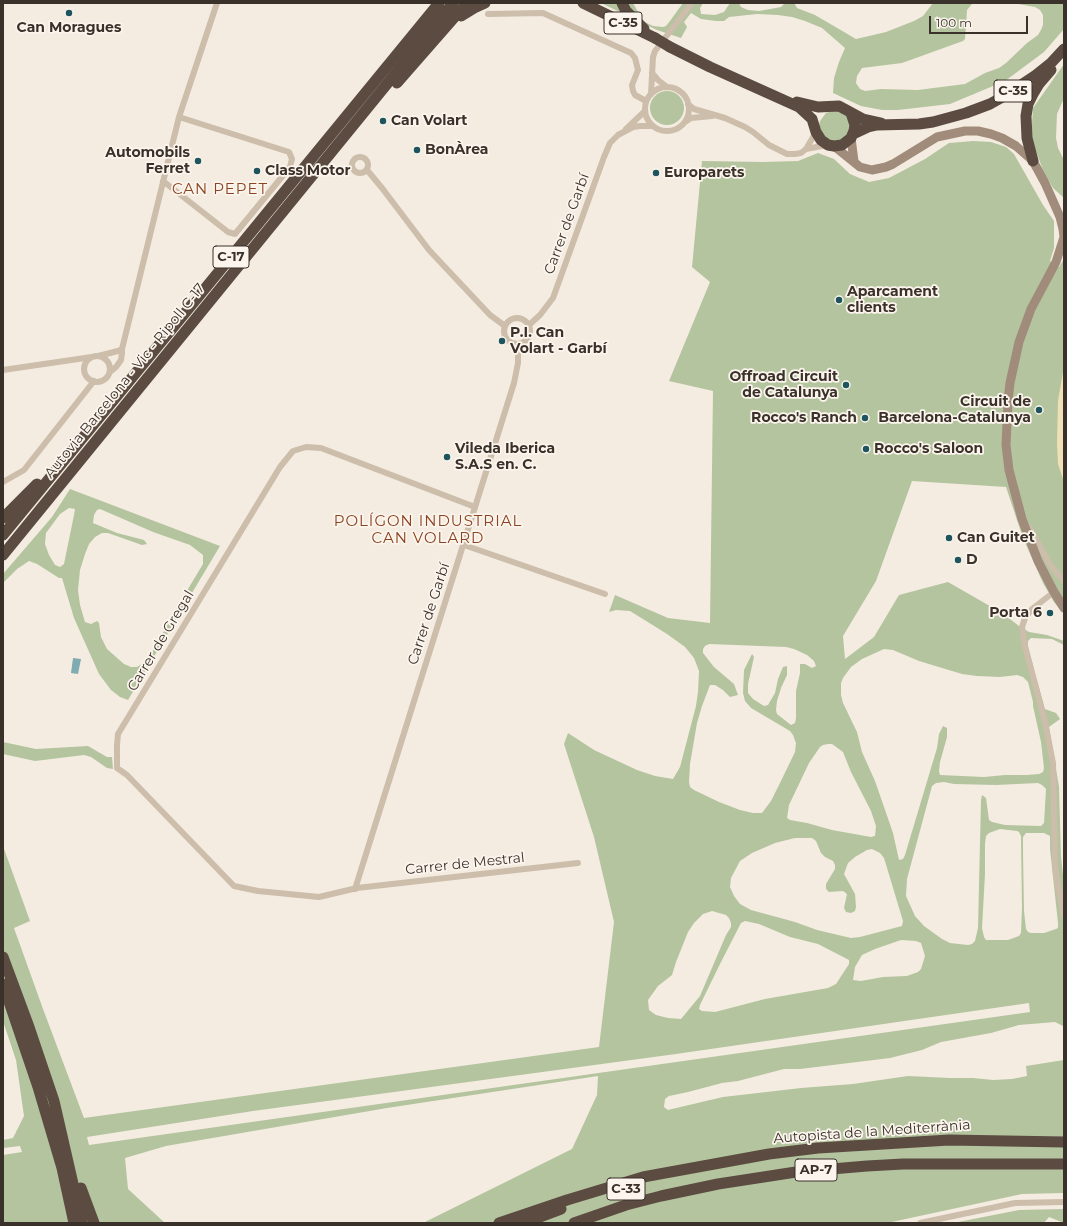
<!DOCTYPE html>
<meta charset="utf-8">
<style>
body{margin:0}
#map{position:relative;width:1067px;height:1226px;overflow:hidden;background:#f4ece0;font-family:Montserrat,sans-serif}
canvas{display:block}
.frame{position:absolute;inset:0;border:4px solid #3a312a;pointer-events:none}
.scale{position:absolute;left:929px;top:16px;width:99px;height:18px;box-sizing:border-box;border:2px solid #3a312a;border-top:0;padding-left:5px;font-size:12px;line-height:14px;white-space:nowrap;color:#3a312a;-webkit-text-stroke:3px #fbf5ed;paint-order:stroke}
</style>
<div id="map">
<canvas width="1067" height="1226"></canvas>
<div class="frame"></div>
<div class="scale">100 m</div>
</div>
<script>
const c = document.querySelector('canvas').getContext('2d');
c.lineJoin = 'round';
function fillPath(path, color) {
  c.fillStyle = color;
  c.fill(path, 'evenodd');
}
function toPath(rows) {
  const path = new Path2D();
  for (const r of rows) {
    if (r.length === 3) {
      path.moveTo(r[0] + r[2], r[1]);
      path.arc(r[0], r[1], r[2], 0, 2 * Math.PI);
      continue;
    }
    path.moveTo(r[0], r[1]);
    for (let i = 2; i < r.length; i += 2) path.lineTo(r[i], r[i + 1]);
  }
  return path;
}
function trace(path, color, width, dash) {
  c.strokeStyle = color;
  c.lineWidth = width;
  c.lineCap = dash ? 'butt' : 'round';
  c.setLineDash(dash || []);
  c.stroke(path);
}
function drawText(font, color, halo, rows, align = 'center') {
  c.font = font + ' Montserrat,sans-serif';
  c.lineWidth = 3.5;
  c.setLineDash([]);
  c.textBaseline = 'middle';
  c.strokeStyle = halo;
  c.fillStyle = color;
  for (const [text, x, y, turn = 0] of rows) {
    c.save();
    c.translate(x, y);
    c.rotate((+turn || 0) * Math.PI / 180);
    c.textAlign = isNaN(turn) ? turn : align;
    if (halo) c.strokeText(text, 0, 0);
    c.fillText(text, 0, 0);
    c.restore();
  }
}
const green = toPath([
 [601,3,633,3,643,21,653,26,663,27,666,26,670,21,683,3,703,3,700,8,701,14,715,15,724,12,730,3,739,3,741,7,748,10,759,11,781,7,785,3,794,3,797,8,815,15,856,39,886,32,914,21,923,16,933,3,978,3,972,4,967,10,965,39,963,41,902,63,862,68,857,76,856,83,860,89,865,91,881,89,918,90,965,84,985,73,999,68,1006,63,1027,43,1038,35,1041,30,1043,25,1043,15,1040,10,1035,7,1018,4,981,3,1064,3,1064,29,1044,52,1005,81,950,104,898,110,882,110,861,106,833,93,834,78,839,62,845,48,822,28,805,21,792,17,778,15,757,14,729,17,724,21,716,21,701,19,691,13,684,22,687,27,681,38,657,30],
 [1064,64,1064,98,1057,114,1056,138,1058,148,1064,160,1064,198,1053,188,1043,170,1031,138,1033,108],
 [667,108,17],
 [836,110,846,114,851,124,849,134,841,141,826,140,819,126,820,121,826,113],
 [973,141,991,142,1006,147,1014,154,1043,205,1054,221,1054,248,1050,261,1059,267,1064,259,1064,614,1054,602,1043,583,1023,538,1006,487,912,481,876,581,843,636,845,659,874,637,899,595,948,582,1002,613,1019,626,1029,632,1047,635,1064,641,1064,645,1052,639,1031,638,1028,641,1028,648,1045,709,1056,713,1060,719,1049,727,1059,787,1061,857,1064,884,1064,1028,1063,1026,1055,1022,1019,1025,991,1033,941,1042,922,1050,890,1058,800,1069,784,1069,738,1081,722,1083,688,1092,669,1096,665,1099,664,1107,668,1110,672,1109,723,1097,801,1088,853,1084,908,1076,950,1078,973,1078,993,1080,1012,1079,1027,1076,1026,1066,1064,1060,1064,1097,1063,1098,1064,1193,1022,1194,887,1223,423,1223,572,1149,597,1095,598,1076,387,1108,166,1146,125,1158,128,1189,165,1223,3,1223,3,1155,22,1152,20,1146,3,1148,3,1140,13,1138,24,1116,16,1060,3,1021,3,846,30,921,14,928,43,1009,84,1118,599,1047,614,922,594,837,564,744,568,733,594,750,637,770,655,776,673,779,680,767,696,706,698,692,699,671,694,658,685,647,667,634,630,611,616,610,609,612,615,595,668,618,710,623,713,391,669,381,710,282,692,267,702,161,763,162,798,161,818,153,834,159,850,174,869,182,889,178,925,159,949,143],
 [709,644,786,647,794,649,807,655,814,661,816,666,812,668,805,664,800,664,800,673,796,691,796,718,795,723,791,725,777,714,776,710,777,701,781,688,787,675,787,666,783,667,778,679,775,693,768,705,764,706,753,699,748,693,748,684,754,657,752,654,744,670,743,693,745,701,751,708,790,731,793,735,796,743,795,752,779,785,771,801,762,813,753,813,740,810,719,802,694,790,690,787,689,782,690,764,697,723,702,706,710,685,715,685,723,690,730,697,738,695,734,684,714,667,703,653,703,649,705,646],
 [884,649,893,650,919,661,962,674,977,676,1000,677,1017,675,1023,677,1028,682,1033,702,1033,706,1041,742,1044,768,1043,772,1039,774,1027,775,1005,775,984,777,940,775,939,771,940,762,947,737,947,728,943,726,939,734,937,748,905,855,903,859,899,860,893,833,875,781,862,752,857,732,843,703,841,695,841,683,843,678,851,667,862,659],
 [828,744,832,744,843,752,851,772,871,811,876,826,875,836,871,837,832,830,807,823,790,820,787,818,789,805,809,763,820,747,823,745],
 [944,782,954,784,996,785,1038,783,1042,785,1046,789,1044,823,1041,826,1005,825,992,822,989,820,986,798,982,795,981,800,978,928,975,941,972,944,968,945,950,943,942,939,924,926,915,916,906,896,907,879,932,786,936,783],
 [1000,829,1017,831,1019,832,1021,836,1022,909,1021,933,1019,936,1008,940,986,940,984,937,982,928,985,874,985,844,986,836,989,833],
 [1026,833,1044,833,1050,836,1050,849,1058,923,1058,928,1056,929,1044,933,1031,933,1028,932,1026,929,1024,911,1023,852,1023,837],
 [795,838,812,838,816,841,821,853,825,857,833,861,835,865,835,869,826,884,826,889,829,892,843,891,847,894,844,908,846,912,851,913,855,911,856,907,855,894,844,874,848,863,855,857,867,850,872,849,880,853,884,858,903,921,902,926,860,937,851,938,817,930,795,922,751,910,740,904,734,896,730,887,731,878,740,861,752,853,775,843],
 [712,911,726,915,729,918,731,923,731,927,726,935,700,996,681,1019,668,1018,656,1015,649,1010,648,1000,658,986,672,975,676,962,688,932,694,923,703,914],
 [745,921,759,924,790,937,818,944,849,960,849,964,836,984,828,988,765,999,715,1012,702,1011,699,1009,700,1005,720,964,741,923],
 [901,940,916,941,921,943,925,956,921,969,918,972,907,976,883,977,861,981,853,980,855,967,862,955,875,949],
 [1029,1003,1030,1012,89,1145,87,1137,253,1111,676,1054],
 [70,489,220,546,128,700,120,697,111,690,99,674,74,618,62,578,59,578,37,564,29,561,17,569,3,583,3,574,52,517],
 [69,508,75,509,74,515,64,564,60,567,55,565,49,555,45,544,46,533,60,514],
 [100,509,153,532,190,545,203,555,203,564,179,604,149,658,145,662,137,667,131,667,124,664,107,649,101,637,99,623,97,621,91,624,85,622,80,605,78,590,80,570,85,554,89,544,95,537,102,533,108,533,142,545,147,544,144,540,117,533,93,523,94,515,97,510],
 [3,742,36,749,88,746,107,757,112,757,113,769,107,768,91,757,84,755,35,761,3,754],
 [1064,1209,1064,1223,1049,1217,1044,1223,953,1223,1019,1210]
]);
const sand = toPath([
 [1064,366,1064,482,1058,464,1057,444,1058,401]
]);
const water = toPath([
 [73,658,81,659,78,674,71,673]
]);
const street = toPath([
 [488,14,543,13,631,53,635,58,638,70,632,85,633,91,635,95,646,101],
 [652,73,658,80,667,87],
 [667,109,22],
 [651,94,653,57,655,51,692,3],
 [688,104,694,109,725,118,745,127,753,132,769,145,787,154,795,154,801,153,806,149,827,145],
 [685,122,691,118,712,116],
 [626,129,645,111],
 [806,149,816,132],
 [360,165,8],
 [367,170,382,188,429,250,490,315,505,326],
 [163,181,228,232,235,234,290,167,292,159,289,152,179,117],
 [517,331,13],
 [529,325,540,315,553,298,604,157,610,143,618,135,633,127,640,126,653,126],
 [98,356,118,351,122,349],
 [97,369,13],
 [3,370,92,357],
 [110,372,116,367,121,360,122,353,122,349,179,117,217,3],
 [3,482,24,470,94,381],
 [475,507,321,448,306,447,293,451,280,467,118,734,117,745,117,768,127,775,234,886,258,891,319,897,357,888,578,863],
 [1029,527,1051,566,1064,581],
 [464,545,605,594],
 [1054,592,1032,609,1025,618,1022,627,1025,646,1045,722,1053,763,1055,862,1056,875,1064,916],
 [355,889,514,383,518,363,518,352,516,345],
 [920,1223,1015,1203,1064,1202]
]);
const secondary = toPath([
 [851,138,854,161],
 [834,146,860,167,872,170,886,167,893,164,937,137,965,131,978,131,991,134,1002,138,1016,146,1033,161,1045,183,1060,217,1063,229,1064,237,1056,262,1031,309,1019,342,1010,383,1008,401,1006,445,1009,470,1022,519,1038,561,1054,592,1064,608]
]);
const highway = toPath([
 [583,3,655,38],
 [622,3,626,11,644,29],
 [461,16,474,8,485,3],
 [670,47,710,67,799,107,812,119,816,132,821,140,828,145,834,146,842,145,851,138,854,131,855,125,851,113],
 [397,83,467,3],
 [797,102,818,107,839,106,863,119,881,123],
 [853,134,868,127,877,125,919,124,933,122,966,113,990,104,1006,95,1036,75,1051,63,1064,49],
 [1033,161,1027,138,1026,116,1028,104,1033,94,1039,84,1051,70],
 [3,518,37,484],
 [3,535,439,3],
 [3,555,453,3],
 [3,957,29,1027,54,1101,82,1223],
 [3,984,38,1087,62,1168,74,1223],
 [81,1188,94,1223],
 [499,1223,567,1200,643,1177,769,1154,818,1148,949,1140,1064,1142],
 [524,1223,561,1209],
 [574,1223,626,1205,661,1196,718,1184,796,1172,867,1166,903,1164,1064,1164]
]);
const highwayBridge = toPath([
 [655,38,670,47]
]);
const markers = [
 [69,13,4,"#1e545d"],
 [383,121,4,"#1e545d"],
 [417,150,4,"#1e545d"],
 [198,161,4,"#1e545d"],
 [257,171,4,"#1e545d"],
 [656,173,4,"#1e545d"],
 [839,300,4,"#1e545d"],
 [502,341,4,"#1e545d"],
 [846,385,4,"#1e545d"],
 [1039,410,4,"#1e545d"],
 [865,418,4,"#1e545d"],
 [866,449,4,"#1e545d"],
 [447,457,4,"#1e545d"],
 [949,538,4,"#1e545d"],
 [958,560,4,"#1e545d"],
 [1050,613,4,"#1e545d"]
];
const shields = [
 [623,23,38],
 [1013,91,38],
 [231,257,36],
 [816,1170,42],
 [626,1189,38]
];
const shieldNames = [
 ["C-35",623,23],
 ["C-35",1013,91],
 ["C-17",231,257],
 ["AP-7",816,1170],
 ["C-33",626,1189]
];
const poiNames = [
 ["Can Moragues",69,28,"center"],
 ["Can Volart",391,121],
 ["BonÀrea",425,150],
 ["Automobils",190,153,"right"],
 ["Ferret",190,169,"right"],
 ["Class Motor",265,171],
 ["Europarets",664,173],
 ["Aparcament",847,292],
 ["clients",847,308],
 ["P.I. Can",510,333],
 ["Volart - Garbí",510,349],
 ["Offroad Circuit",838,377,"right"],
 ["de Catalunya",838,393,"right"],
 ["Circuit de",1031,402,"right"],
 ["Barcelona-Catalunya",1031,418,"right"],
 ["Rocco's Ranch",857,418,"right"],
 ["Vileda Iberica",455,449],
 ["S.A.S en. C.",455,465],
 ["Rocco's Saloon",874,449],
 ["Can Guitet",957,538],
 ["D",966,560],
 ["Porta 6",1042,613,"right"]
];
const streetNames = [
 ["Carrer de Garbí",567,224,-70],
 ["Autovia Barcelona - Vic - Ripoll C-17",125,381,-51],
 ["Carrer de Garbí",429,614,-72],
 ["Carrer de Gregal",161,641,-59],
 ["Carrer de Mestral",465,864,-6],
 ["Autopista de la Mediterrània",872,1132,-4]
];
const neighbourhoodNames = [
 ["CAN PEPET",220,190],
 ["POLÍGON INDUSTRIAL",428,522],
 ["CAN VOLARD",428,539]
];
fillPath(green, '#b4c49f');
fillPath(sand, '#efe0b6');
fillPath(water, '#7eacb2');
trace(street, '#cdbdab', 6);
trace(secondary, '#a18c7c', 9);
trace(highway, '#5b4b41', 11);
trace(highwayBridge, '#5b4b41', 11);
for (const [x, y, r, color] of markers) {
  const dot = new Path2D();
  dot.arc(x, y, r, 0, 2 * Math.PI);
  c.fillStyle = color;
  c.fill(dot);
  trace(dot, '#fbf5ed', 1.5);
}
for (const [x, y, w] of shields) {
  const box = new Path2D();
  box.roundRect(x - w / 2, y - 11, w, 22, 3);
  c.fillStyle = '#fbf5ed';
  c.fill(box);
  trace(box, '#3a312a', 1);
}
drawText('bold 13px', '#3a312a', null, shieldNames);
drawText('bold 14px', '#3a312a', '#fbf5ed', poiNames, 'left');
drawText('14px', '#3a312a', '#fbf5ed', streetNames);
c.letterSpacing = '1px';
drawText('15px', '#8c4321', '#fbf5ed', neighbourhoodNames);
c.letterSpacing = '0px';
</script>
